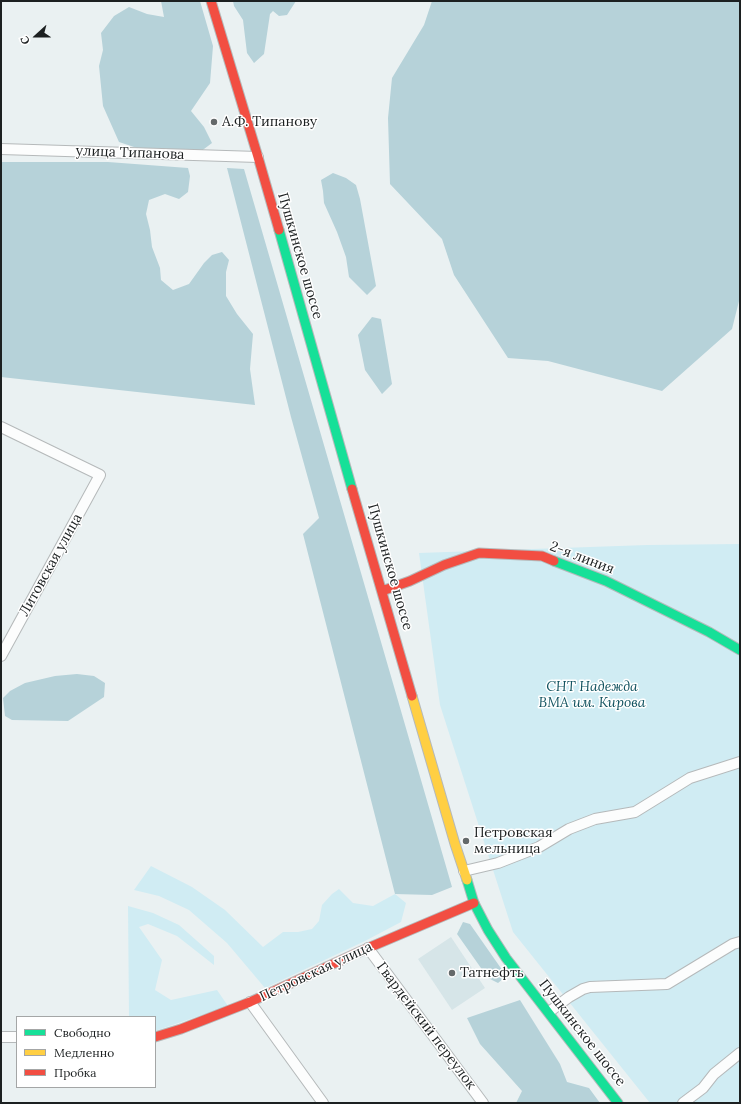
<!DOCTYPE html>
<meta charset="utf-8">
<style>
body{margin:0}
#map{position:relative;width:741px;height:1104px;overflow:hidden;background:#eaf1f2;font-family:Lora,serif}
canvas{display:block}
.frame{position:absolute;inset:0;border:2px solid #1c2021;pointer-events:none}
.legend{position:absolute;left:16px;top:1016px;width:140px;height:72px;box-sizing:border-box;background:#fff;border:1px solid #a4a6a6;margin:0;padding:5px 7px;list-style:none;font-size:12px;color:#1c2021}
.legend li{display:flex;align-items:center;gap:8px;height:20px}
.legend b{width:20px;border:1px solid #a4a6a6}
.north{position:absolute;left:16px;top:16px;width:40px;height:40px;-webkit-text-stroke:3px #fff;paint-order:stroke;rotate:249deg;font-size:11px;font-weight:700;line-height:16px;text-align:center;color:#1c2021}
.north::after{content:'';display:block;margin:auto;width:14px;height:18px;background:#1c2021;clip-path:polygon(50% 0,100% 100%,50% 72%,0 100%)}
</style>
<div id="map">
<canvas width="741" height="1104"></canvas>
<div class="frame"></div>
<ul class="legend">
<li><b style="height:5px;background:#16e098"></b>Свободно</li>
<li><b style="height:5px;background:#ffcf43"></b>Медленно</li>
<li><b style="height:5px;background:#f24e42"></b>Пробка</li>
</ul>
<div class="north">С</div>
</div>
<script>
const c = document.querySelector('canvas').getContext('2d');
c.lineJoin = 'round';
function fillPath(path, color) {
  c.fillStyle = color;
  c.fill(path, 'evenodd');
}
function toPath(rows) {
  const path = new Path2D();
  for (const r of rows) {
    path.moveTo(r[0], r[1]);
    for (let i = 2; i < r.length; i += 2) path.lineTo(r[i], r[i + 1]);
  }
  return path;
}
function trace(path, color, width, dash) {
  c.strokeStyle = color;
  c.lineWidth = width;
  c.lineCap = dash ? 'butt' : 'round';
  c.setLineDash(dash || []);
  c.stroke(path);
}
function drawText(font, color, halo, rows, align = 'center') {
  c.font = font + ' Lora,serif';
  c.lineWidth = 3;
  c.setLineDash([]);
  c.textBaseline = 'middle';
  c.strokeStyle = halo;
  c.fillStyle = color;
  for (const [text, x, y, turn = 0] of rows) {
    c.save();
    c.translate(x, y);
    c.rotate((+turn || 0) * Math.PI / 180);
    c.textAlign = isNaN(turn) ? turn : align;
    if (halo) c.strokeText(text, 0, 0);
    c.fillText(text, 0, 0);
    c.restore();
  }
}
const built = toPath([
 [451,937,485,988,452,1010,418,959]
]);
const green = toPath([
 [740,544,740,1103,650,1103,513,932,440,705,419,553,647,545],
 [151,866,192,887,225,910,263,947,283,932,298,932,312,929,319,921,322,905,332,894,339,889,353,903,373,906,395,894,406,903,401,922,365,941,265,988,227,943,189,910,159,896,134,890],
 [128,906,153,913,179,925,214,956,214,965,177,936,148,924,139,927,162,960,155,990,171,1000,217,990,228,1006,155,1031,155,1017,129,1017]
]);
const forest = toPath([
 [161,1,200,1,213,46,210,83,191,111,204,127,212,143,196,155,140,149,119,142,103,106,99,66,103,50,101,33,114,16,129,7,147,14,164,17],
 [233,1,296,1,287,15,279,16,273,11,270,14,264,54,254,63,247,53,243,20,234,6],
 [432,1,740,1,740,297,732,329,662,391,548,361,508,358,454,275,442,239,390,184,388,118,392,78,424,25],
 [1,162,108,162,188,168,190,176,188,192,179,199,165,194,149,200,146,214,150,230,152,247,160,268,161,280,173,290,189,284,204,263,212,255,222,252,229,260,226,272,226,296,237,314,253,334,250,369,255,405,1,377],
 [227,168,244,169,452,887,432,895,395,894,303,534,319,518,291,417],
 [333,173,346,178,356,185,360,199,376,286,367,295,349,277,346,257,337,232,324,203,323,191,321,180],
 [372,317,381,319,392,384,382,394,365,370,358,335],
 [77,674,94,676,105,683,104,697,68,721,12,720,5,716,3,698,10,691,25,683,55,676],
 [463,922,470,924,505,974,504,978,498,983,488,978,457,934],
 [520,1000,560,1064,567,1082,589,1088,600,1103,516,1103,522,1091,480,1044,467,1018]
]);
const street = toPath([
 [1,149,258,157],
 [1,427,100,475,1,656],
 [464,871,498,863,539,847,569,829,595,819,635,812,690,778,740,762],
 [368,948,483,1103],
 [250,1002,323,1103],
 [549,1012,569,997,583,989,590,987,667,984,733,944,740,942],
 [1,1037,17,1037],
 [683,1103,703,1088,714,1074,740,1053]
]);
const fast = toPath([
 [279,230,352,489],
 [554,561,606,581,709,632,740,650],
 [467,880,474,903,488,930,506,958,618,1103]
]);
const slow = toPath([
 [412,696,455,844,467,880]
]);
const jam = toPath([
 [211,1,258,157,279,230],
 [352,489,412,696],
 [382,591,410,581,444,565,479,553,542,556,554,561],
 [155,1037,181,1029,250,1002,368,948,474,903]
]);
const markers = [
 [214,122,4,"#64696a"],
 [466,841,4,"#64696a"],
 [452,973,4,"#64696a"]
];
const poiNames = [
 ["А.Ф. Типанову",222,122],
 ["Петровская",474,833],
 ["мельница",474,849],
 ["Татнефть",460,973]
];
const streetNames = [
 ["улица Типанова",130,153,2],
 ["Пушкинское шоссе",300,256,74],
 ["2-я линия",582,558,21],
 ["Литовская улица",51,565,-61],
 ["Пушкинское шоссе",390,567,74],
 ["Петровская улица",316,972,-25],
 ["Гвардейский переулок",426,1026,53],
 ["Пушкинское шоссе",582,1033,52]
];
const parkNames = [
 ["СНТ Надежда",592,687],
 ["ВМА им. Кирова",592,703]
];
fillPath(built, '#d6e5e8');
fillPath(green, '#d0ecf3');
fillPath(forest, '#b6d2d9');
trace(street, '#b5b9ba', 12);
trace(fast, '#b5b9ba', 11);
trace(slow, '#b5b9ba', 11);
trace(jam, '#b5b9ba', 11);
trace(street, '#fcfdfd', 10);
trace(fast, '#16e098', 9);
trace(slow, '#ffcf43', 9);
trace(jam, '#f24e42', 9);
for (const [x, y, r, color] of markers) {
  const dot = new Path2D();
  dot.arc(x, y, r, 0, 2 * Math.PI);
  c.fillStyle = color;
  c.fill(dot);
  trace(dot, '#fff', 1.5);
}
drawText('14px', '#1c2021', '#fff', poiNames, 'left');
drawText('14px', '#1c2021', '#fff', streetNames);
drawText('italic 14px', '#125360', '#fff', parkNames);
</script>
